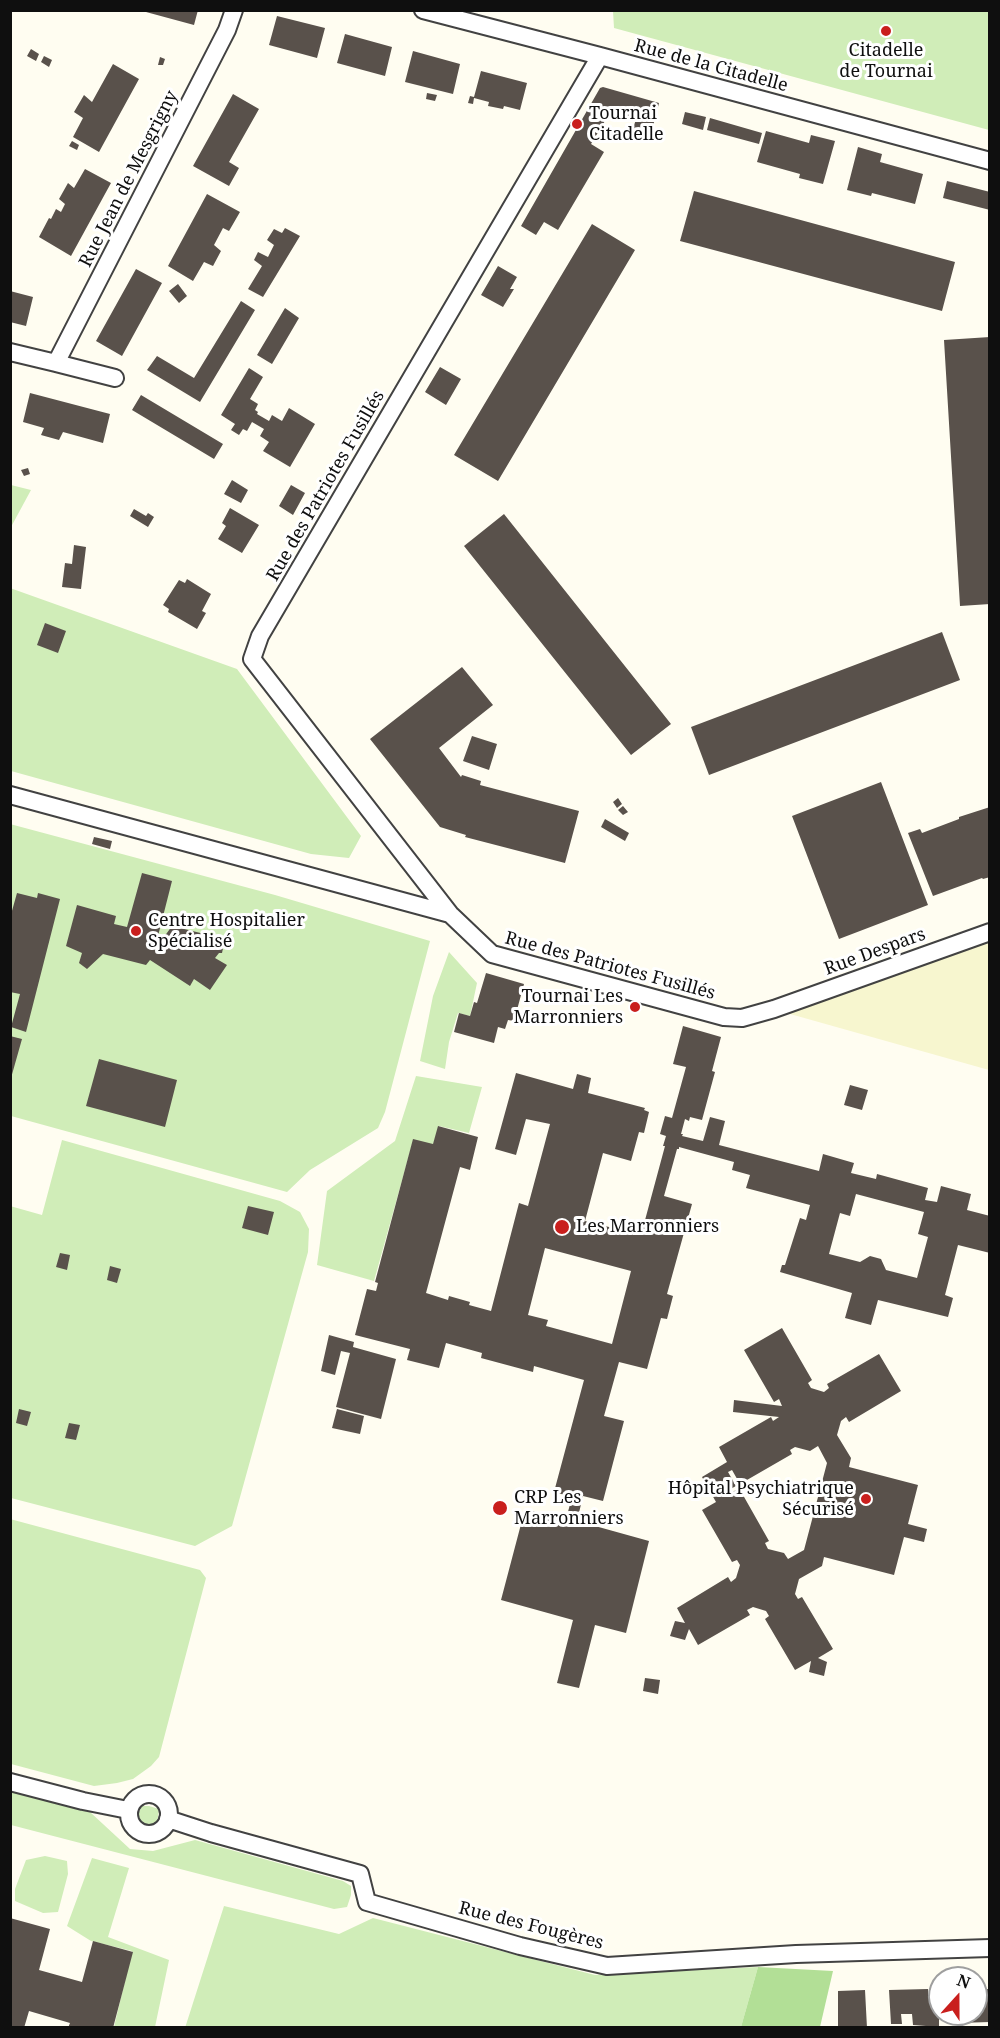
<!DOCTYPE html>
<meta charset="utf-8">
<style>
body{margin:0}
#map{position:relative;width:1000px;height:2038px;overflow:hidden;background:#fffdf1;font-family:"Noto Serif",serif}
canvas{display:block}
.frame{position:absolute;inset:0;border:12px solid #0f0f0f;pointer-events:none}
.north{position:absolute;left:928px;top:1966px;width:60px;height:60px;box-sizing:border-box;background:#fff;border:2px solid #9f9f9f;border-radius:50%;rotate:21deg;font-size:16px;font-weight:700;line-height:24px;text-align:center;color:#0f0f0f}
.north::after{content:'';display:block;margin:auto;width:21px;height:27px;background:#c91f1d;clip-path:polygon(50% 0,100% 100%,50% 72%,0 100%)}
</style>
<div id="map">
<canvas width="1000" height="2038"></canvas>
<div class="frame"></div>
<div class="north">N</div>
</div>
<script>
const c = document.querySelector('canvas').getContext('2d');
c.lineJoin = 'round';
function fillPath(path, color) {
  c.fillStyle = color;
  c.fill(path, 'evenodd');
}
function toPath(rows) {
  const path = new Path2D();
  for (const r of rows) {
    if (r.length === 3) {
      path.moveTo(r[0] + r[2], r[1]);
      path.arc(r[0], r[1], r[2], 0, 2 * Math.PI);
      continue;
    }
    path.moveTo(r[0], r[1]);
    for (let i = 2; i < r.length; i += 2) path.lineTo(r[i], r[i + 1]);
  }
  return path;
}
function trace(path, color, width, dash) {
  c.strokeStyle = color;
  c.lineWidth = width;
  c.lineCap = dash ? 'butt' : 'round';
  c.setLineDash(dash || []);
  c.stroke(path);
}
function drawText(font, color, halo, rows, align = 'center') {
  c.font = font + ' "Noto Serif",serif';
  c.lineWidth = 6;
  c.setLineDash([]);
  c.textBaseline = 'middle';
  c.strokeStyle = halo;
  c.fillStyle = color;
  for (const [text, x, y, turn = 0] of rows) {
    c.save();
    c.translate(x, y);
    c.rotate((+turn || 0) * Math.PI / 180);
    c.textAlign = isNaN(turn) ? turn : align;
    if (halo) c.strokeText(text, 0, 0);
    c.fillText(text, 0, 0);
    c.restore();
  }
}
const farmland = toPath([
 [989,934,989,1070,783,1012]
]);
const green = toPath([
 [613,11,989,11,989,130,614,28],
 [11,485,31,490,11,527,10,485],
 [10,588,237,669,361,836,349,858,311,854,11,771],
 [10,824,275,895,430,941,385,1112,378,1128,310,1170,287,1192,11,1116],
 [449,952,477,983,470,1016,458,1013,449,1042,445,1069,420,1061,433,996],
 [416,1076,482,1087,469,1133,439,1126,432,1148,413,1141,374,1281,317,1265,327,1191,395,1141],
 [62,1140,280,1201,300,1212,309,1229,308,1252,232,1526,195,1546,11,1498,10,1206,42,1215],
 [10,1519,200,1570,206,1578,159,1757,151,1766,133,1779,117,1783,94,1786,11,1764],
 [10,1789,90,1812,130,1849,153,1851,195,1840,343,1881,351,1886,351,1895,347,1907,334,1909,11,1825],
 [142,1806,149,1806,159,1809,157,1824,141,1826,137,1817],
 [45,1856,67,1861,68,1874,58,1912,43,1913,15,1901,15,1889,26,1860],
 [92,1858,129,1868,108,1937,169,1960,155,2027,114,2027,132,1951,91,1941,67,1926],
 [224,1906,339,1934,373,1918,595,1975,758,1967,741,2027,185,2028]
]);
const forest = toPath([
 [758,1967,833,1971,820,2027,741,2027]
]);
const building = toPath([
 [147,10,198,10,194,25,146,12],
 [277,16,325,28,317,58,269,45],
 [345,34,392,47,385,76,337,63],
 [31,49,39,54,36,61,27,56],
 [413,51,460,64,453,94,405,82],
 [44,56,52,60,49,67,41,62],
 [160,57,165,59,163,65,158,65],
 [113,64,139,79,99,152,73,137,83,118,74,112,84,95,92,102],
 [481,71,527,83,520,110,504,106,503,109,488,106,489,102,474,98,473,104,468,103,470,96,474,97],
 [603,87,659,103,651,134,633,129,636,119,611,111,591,144,604,152,558,230,544,222,536,235,521,226,600,88],
 [427,93,437,95,435,101,426,99],
 [233,94,259,109,229,162,239,168,229,186,193,166],
 [685,112,706,117,703,130,682,124],
 [710,118,762,133,759,144,707,130],
 [766,131,809,143,811,135,835,141,823,184,799,178,800,174,757,162],
 [72,141,79,145,77,150,69,146],
 [858,147,882,154,880,162,923,174,915,204,872,193,871,196,847,190],
 [85,169,111,183,71,256,39,237,49,218,51,219,56,209,61,212,65,204,59,199,68,183,74,188],
 [947,181,990,192,990,210,943,198],
 [694,191,955,262,942,311,680,241],
 [207,194,240,212,229,231,223,228,214,245,221,251,213,266,204,262,193,281,168,266],
 [592,224,635,250,498,481,454,455],
 [285,228,300,236,263,297,248,289,262,266,254,260,258,252,268,257,274,245,267,240,274,229,282,233],
 [498,266,517,277,510,289,514,289,503,307,481,295],
 [136,269,162,283,122,356,96,341],
 [178,284,187,296,179,303,169,291],
 [10,291,33,297,26,326,10,322],
 [241,301,255,310,200,402,147,370,157,356,194,378],
 [285,308,299,318,272,364,257,355],
 [990,337,990,604,960,606,944,340],
 [440,367,461,379,446,405,425,392],
 [249,368,263,377,250,399,258,404,255,410,258,412,257,414,269,421,272,415,282,421,289,408,315,424,290,467,263,451,269,442,260,436,264,429,252,422,247,431,243,429,239,435,231,430,235,424,221,415],
 [30,393,110,414,103,443,63,432,59,440,41,435,44,428,23,422],
 [141,395,223,444,214,459,132,410],
 [28,468,30,474,24,476,21,470],
 [232,480,248,490,241,503,224,494],
 [291,485,305,493,293,515,279,506],
 [230,508,259,525,242,553,218,539,226,526,222,523],
 [134,509,146,516,148,513,154,517,148,527,130,516],
 [504,514,671,724,631,755,464,546],
 [74,545,86,547,81,589,62,587,65,563,72,564],
 [187,579,211,594,202,611,206,613,197,629,168,612,169,609,163,605,179,580,185,583],
 [45,623,66,631,58,653,37,645],
 [942,632,960,680,709,775,691,727],
 [462,667,493,705,439,748,461,777,462,775,481,781,480,785,579,811,565,863,465,837,466,835,440,827,370,739],
 [472,736,497,744,489,770,463,761],
 [881,782,928,905,839,939,792,816],
 [618,798,622,804,617,808,613,802],
 [623,806,628,812,623,815,618,810],
 [990,807,990,877,983,879,982,878,933,896,908,833,920,829,922,833,959,819,959,817],
 [605,819,629,833,625,841,601,827],
 [94,837,112,841,110,849,92,844],
 [142,873,172,881,158,936,164,937,172,926,225,939,222,953,219,953,215,958,227,965,210,990,194,979,190,986,150,960,146,965,103,954,87,969,79,963,82,953,66,946,77,905,116,916,114,924,127,927],
 [17,893,37,898,38,893,60,899,26,1032,11,1027,20,994,10,992,10,918],
 [486,973,524,984,514,1021,508,1020,505,1029,498,1027,494,1043,454,1032,459,1013,470,1016,474,1002,477,1003],
 [683,1026,721,1037,712,1071,715,1072,702,1120,690,1117,689,1121,685,1119,681,1134,683,1134,682,1136,703,1141,710,1117,725,1121,719,1145,819,1171,823,1154,854,1163,851,1173,876,1179,877,1174,928,1188,925,1200,937,1202,941,1186,971,1194,967,1210,990,1216,990,1253,958,1245,945,1295,953,1298,948,1317,878,1300,871,1325,845,1318,852,1293,780,1272,782,1265,785,1265,800,1218,806,1220,810,1205,746,1188,750,1175,732,1170,734,1162,679,1147,679,1149,677,1149,664,1196,692,1204,667,1294,673,1296,667,1319,661,1318,647,1369,619,1362,604,1416,624,1421,603,1501,583,1496,577,1521,649,1541,626,1633,595,1625,579,1688,557,1683,573,1620,501,1600,525,1509,566,1519,572,1497,554,1492,584,1380,534,1366,533,1372,481,1358,482,1353,446,1343,439,1368,407,1360,410,1349,355,1335,367,1289,376,1291,378,1283,375,1282,413,1139,433,1144,438,1126,478,1137,470,1170,460,1167,426,1293,448,1300,449,1296,470,1302,469,1305,491,1311,519,1203,528,1206,550,1124,526,1119,516,1155,495,1149,516,1073,573,1089,577,1074,591,1078,588,1093,645,1108,644,1110,649,1112,644,1133,639,1132,631,1161,603,1153,585,1221,641,1235,665,1146,663,1146,666,1136,660,1134,665,1116,672,1118,686,1067,673,1064],
 [856,1194,924,1212,918,1234,928,1237,917,1278,886,1270,881,1259,870,1256,860,1262,829,1254,840,1213,850,1216],
 [545,1248,631,1271,612,1344,546,1326,548,1320,528,1315],
 [10,1036,22,1039,11,1078,10,1078],
 [99,1059,177,1080,165,1127,86,1106],
 [850,1085,868,1090,862,1110,844,1105],
 [248,1206,274,1212,268,1235,242,1228],
 [60,1253,70,1255,67,1270,56,1267],
 [110,1266,121,1269,117,1283,107,1280],
 [782,1328,812,1380,808,1383,811,1388,824,1392,829,1388,827,1384,879,1354,901,1391,849,1422,846,1417,841,1421,837,1435,851,1458,849,1467,918,1485,908,1524,927,1529,924,1542,904,1537,894,1575,824,1557,822,1566,799,1579,795,1594,798,1599,802,1597,833,1649,818,1658,827,1662,824,1676,809,1672,811,1661,795,1670,765,1619,769,1616,766,1611,753,1607,747,1610,750,1615,698,1645,689,1629,685,1640,670,1636,675,1621,685,1623,677,1608,728,1577,731,1582,736,1578,740,1565,737,1560,732,1562,702,1510,716,1502,702,1477,727,1462,719,1447,771,1417,773,1421,779,1417,733,1412,734,1400,782,1406,779,1399,774,1402,744,1350],
 [818,1446,827,1463,804,1550,788,1559,784,1553,768,1549,765,1543,769,1541,739,1488,725,1497,723,1493,736,1486,728,1472,732,1470,740,1484,792,1454,790,1450,795,1447,810,1451],
 [329,1335,354,1342,353,1347,396,1359,381,1419,336,1407,350,1353,341,1351,335,1375,321,1371],
 [19,1409,31,1412,27,1426,16,1423],
 [337,1409,364,1416,360,1434,332,1428],
 [69,1423,80,1425,76,1440,65,1438],
 [645,1678,660,1680,658,1694,643,1691],
 [10,1918,50,1929,39,1970,82,1982,93,1941,133,1952,113,2028,68,2028,70,2023,29,2011,24,2028,10,2028],
 [928,1989,928,1995,939,1995,939,2027,913,2025,912,2014,901,2014,902,2024,891,2024,889,1990],
 [979,1989,990,1989,990,2022,957,2023,957,2014,976,2014,976,1993,979,1993],
 [865,1990,867,2028,838,2028,838,1991]
]);
const minor = toPath([
 [423,10,600,56,990,161],
 [600,56,260,636,252,659,450,914,492,954,724,1017,742,1018,774,1009,990,932],
 [10,352,56,363,227,30,234,10],
 [56,363,115,378],
 [10,795,450,914],
 [10,1782,83,1801,128,1810],
 [149,1814,20],
 [168,1819,211,1833,360,1874,367,1902,520,1946,607,1966,796,1954,990,1948]
]);
const markers = [
 [886,31,6,"#c91f1d"],
 [577,124,6,"#c91f1d"],
 [136,931,6,"#c91f1d"],
 [635,1007,6,"#c91f1d"],
 [562,1227,8,"#c91f1d"],
 [866,1499,6,"#c91f1d"],
 [500,1508,8,"#c91f1d"]
];
const poiNames = [
 ["Citadelle",886,51,"center"],
 ["de Tournai",886,72,"center"],
 ["Tournai",589,114],
 ["Citadelle",589,135],
 ["Centre Hospitalier",148,921],
 ["Spécialisé",148,942],
 ["Tournai Les",623,997,"right"],
 ["Marronniers",623,1018,"right"],
 ["Les Marronniers",576,1227],
 ["Hôpital Psychiatrique",854,1489,"right"],
 ["Sécurisé",854,1510,"right"],
 ["CRP Les",514,1498],
 ["Marronniers",514,1519]
];
const streetNames = [
 ["Rue de la Citadelle",711,66,15],
 ["Rue Jean de Mesgrigny",129,179,-63],
 ["Rue des Patriotes Fusillés",326,486,-60],
 ["Rue Despars",875,952,-20],
 ["Rue des Patriotes Fusillés",610,966,15],
 ["Rue des Fougères",531,1926,14]
];
fillPath(farmland, '#f7f6cf');
fillPath(green, '#d0edb8');
fillPath(forest, '#b2df96');
fillPath(building, '#59514b');
trace(minor, '#424242', 20);
trace(minor, '#fff', 16);
for (const [x, y, r, color] of markers) {
  const dot = new Path2D();
  dot.arc(x, y, r, 0, 2 * Math.PI);
  c.fillStyle = color;
  c.fill(dot);
  trace(dot, '#fff', 2);
}
drawText('18px', '#0f0f0f', '#fff', poiNames, 'left');
drawText('18px', '#0f0f0f', '#fff', streetNames);
</script>
